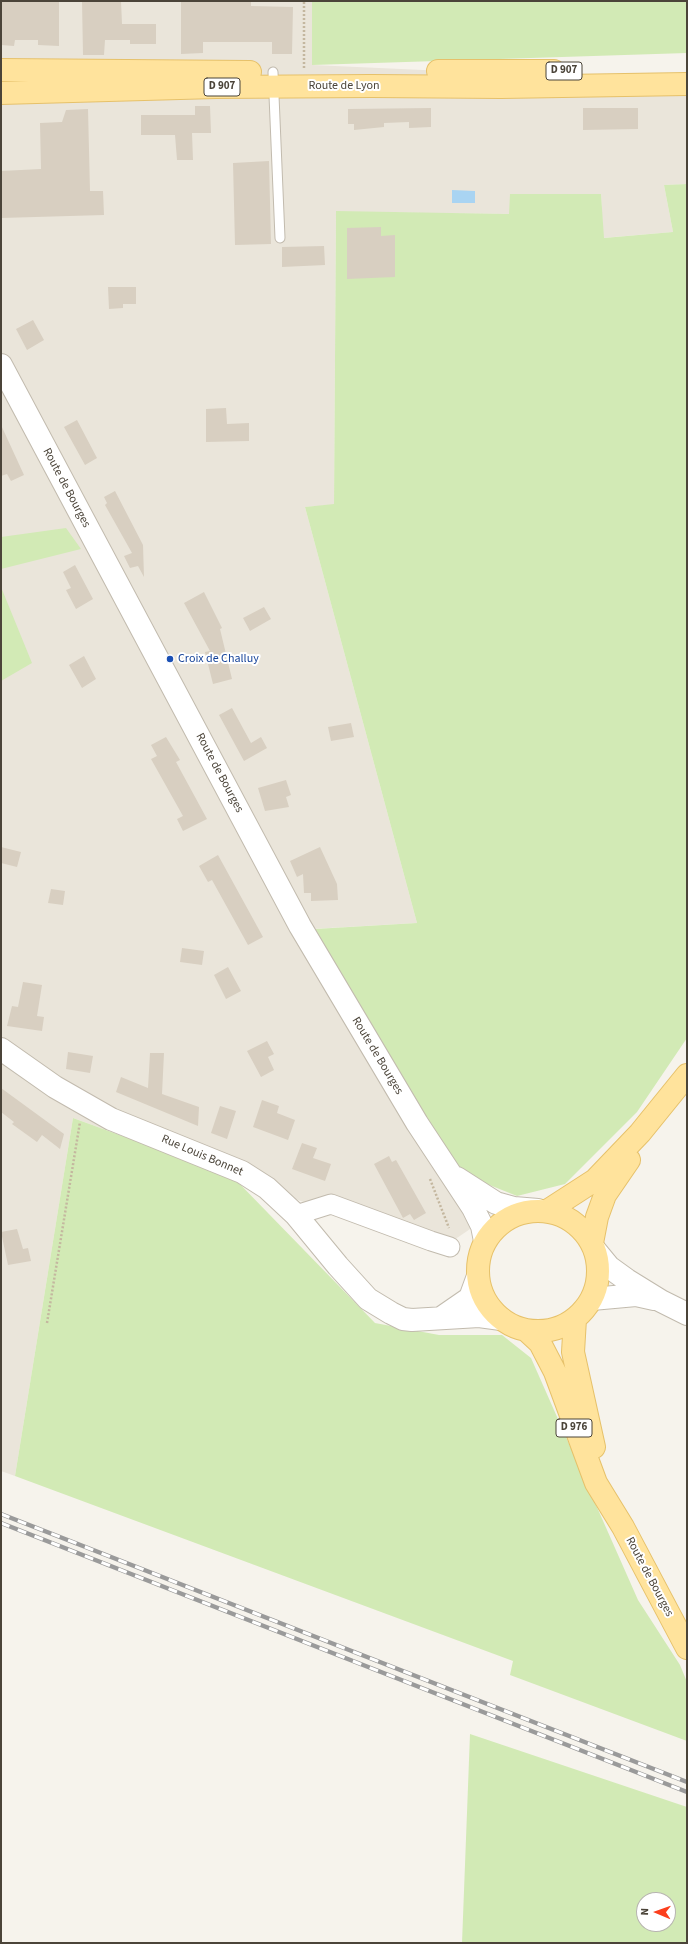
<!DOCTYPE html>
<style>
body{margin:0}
#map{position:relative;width:688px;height:1944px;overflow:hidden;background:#f6f3ec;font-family:"Source Sans 3",sans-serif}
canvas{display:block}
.frame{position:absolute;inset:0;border:2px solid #4b4439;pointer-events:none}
.north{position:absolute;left:636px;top:1892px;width:40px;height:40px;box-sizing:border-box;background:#fff;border:1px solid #b7b4b0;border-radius:50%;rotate:272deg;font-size:11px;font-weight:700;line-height:16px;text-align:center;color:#4b4439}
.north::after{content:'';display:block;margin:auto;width:14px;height:18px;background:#fc3f1d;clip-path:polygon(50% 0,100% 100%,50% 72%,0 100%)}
</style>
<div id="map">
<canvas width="688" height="1944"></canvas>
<div class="frame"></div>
<div class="north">N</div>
</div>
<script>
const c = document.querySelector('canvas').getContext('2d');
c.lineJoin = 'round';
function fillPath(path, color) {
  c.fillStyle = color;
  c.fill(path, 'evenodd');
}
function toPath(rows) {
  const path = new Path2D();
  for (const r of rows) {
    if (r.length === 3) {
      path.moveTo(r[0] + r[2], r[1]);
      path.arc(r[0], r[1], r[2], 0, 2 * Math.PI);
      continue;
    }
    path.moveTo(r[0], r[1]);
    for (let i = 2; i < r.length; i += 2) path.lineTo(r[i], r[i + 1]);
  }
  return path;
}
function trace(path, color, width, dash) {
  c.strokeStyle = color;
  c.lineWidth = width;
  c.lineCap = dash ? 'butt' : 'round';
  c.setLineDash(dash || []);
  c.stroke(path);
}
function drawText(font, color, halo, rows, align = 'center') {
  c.font = font + ' "Source Sans 3",sans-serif';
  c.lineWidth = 4;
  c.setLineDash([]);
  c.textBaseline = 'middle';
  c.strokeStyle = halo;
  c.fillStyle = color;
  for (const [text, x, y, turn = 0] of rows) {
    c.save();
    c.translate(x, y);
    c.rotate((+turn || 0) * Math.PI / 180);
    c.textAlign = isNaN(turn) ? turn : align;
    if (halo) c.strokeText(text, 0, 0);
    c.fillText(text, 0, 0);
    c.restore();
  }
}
const residential = toPath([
 [1,1,312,1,313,65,687,82,687,184,664,185,673,232,603,238,601,194,510,195,510,214,336,212,334,505,305,507,417,923,294,930,473,1227,438,1251,73,1118,15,1476,1,1471]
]);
const green = toPath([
 [312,1,687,1,687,53,312,65],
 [687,184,687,1038,637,1112,565,1184,517,1196,457,1172,315,929,417,923,305,507,334,504,336,211,509,214,510,194,601,194,604,238,673,232,664,185],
 [66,528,81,549,1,569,1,537],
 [1,587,32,663,1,681],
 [73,1118,232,1176,375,1323,439,1335,502,1335,531,1358,638,1600,680,1665,687,1682,687,1741,510,1675,513,1661,15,1476],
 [470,1734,687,1807,687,1943,462,1943],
 [644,1900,668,1900,668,1924,644,1924]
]);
const water = toPath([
 [452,190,475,191,475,203,452,203]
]);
const building = toPath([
 [1,1,59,1,59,46,38,45,38,40,15,40,14,46,1,45],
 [82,1,121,1,122,24,156,24,156,44,130,44,130,40,105,40,104,55,83,55],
 [181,1,251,1,251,6,293,7,292,54,272,54,272,42,203,42,203,53,181,54],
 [195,106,210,106,211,133,192,133,193,160,177,160,175,135,141,135,141,115,195,115],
 [431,108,431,127,409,128,409,122,384,123,384,127,354,130,354,124,348,124,348,109],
 [583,108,638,108,638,129,583,130],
 [88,109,90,191,103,191,104,215,1,218,1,171,41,169,40,123,62,122,66,110],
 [269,161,271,244,235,245,233,163],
 [381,227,381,236,395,235,395,277,347,279,347,228],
 [324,246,325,265,282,267,282,247],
 [108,287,136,287,136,304,123,304,123,308,109,309],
 [33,320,44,340,27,350,16,329],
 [226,408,227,424,249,423,249,441,206,442,206,409],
 [77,420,97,458,85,465,64,427],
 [1,425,24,475,11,481,7,474,1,476],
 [115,491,143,545,144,577,138,566,130,568,124,556,132,553,105,505,107,503,104,497],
 [75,565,93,599,76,609,66,590,71,588,63,572],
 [204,592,222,628,220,629,232,679,213,684,205,652,210,651,184,603],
 [264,607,271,619,250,631,243,618],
 [84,656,96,679,82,688,69,665],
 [232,708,251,743,261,737,267,748,244,761,219,715],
 [351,723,354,737,331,741,328,727],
 [166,737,180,760,176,762,207,819,183,831,177,819,183,816,151,759,157,756,151,745],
 [286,780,291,795,286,797,289,807,265,811,258,788],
 [1,847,21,852,17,867,1,863],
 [320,847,337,884,338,900,311,901,311,893,304,893,303,874,297,877,290,861],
 [218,855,263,937,248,945,212,880,208,882,199,866],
 [51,889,65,891,63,905,48,903],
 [182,948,204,951,202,965,180,962],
 [228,967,241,991,226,999,214,975],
 [23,982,42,985,37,1016,44,1017,42,1031,7,1026,12,1006,18,1007],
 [267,1041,274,1054,268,1057,274,1070,261,1077,247,1051],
 [68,1052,93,1056,90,1073,66,1069],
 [150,1053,164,1053,162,1094,199,1107,198,1126,116,1092,121,1077,148,1088],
 [1,1088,64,1134,60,1149,42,1135,37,1142,12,1124,14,1122,1,1112],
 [262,1100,279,1106,277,1113,295,1120,288,1140,253,1127],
 [220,1106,236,1111,227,1139,211,1133],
 [302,1143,317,1148,313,1158,331,1164,325,1181,292,1169],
 [389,1156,392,1162,396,1160,426,1213,414,1220,410,1214,403,1218,374,1164],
 [17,1229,23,1249,28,1248,31,1261,8,1265,1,1232]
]);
const path = toPath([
 [304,68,304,1],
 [430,1179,449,1228],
 [47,1323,80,1122]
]);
const service = toPath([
 [273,72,280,238]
]);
const minor = toPath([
 [296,1215,331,1204,431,1241,450,1247]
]);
const tertiary = toPath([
 [1,365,300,926,417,1123,473,1208,482,1226,485,1241],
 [1,1049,55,1087,111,1119,242,1172,267,1188,296,1215,338,1266,368,1299,391,1313,403,1319,412,1320,479,1316,501,1319],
 [457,1178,496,1203,514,1208,538,1210],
 [595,1250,609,1267,627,1280,661,1301,687,1314],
 [592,1299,636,1295,654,1299],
 [441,1318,470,1298,478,1276]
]);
const primary = toPath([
 [1,70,250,72],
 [438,71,554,71],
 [1,93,216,87,371,86,501,87,687,84],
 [538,1271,60],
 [547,1211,595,1180,640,1133,687,1075],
 [592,1243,597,1217,605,1195,629,1160],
 [575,1319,573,1352,594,1447],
 [526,1330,540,1343,555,1372,596,1483,623,1527,687,1648]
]);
const rail = toPath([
 [1,1514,687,1782],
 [1,1523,687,1792]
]);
const markers = [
 [170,659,4,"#1a4fb4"]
];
const shields = [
 [564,71,36],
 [222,87,36],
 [574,1428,36]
];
const shieldNames = [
 ["D 907",564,71],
 ["D 907",222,87],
 ["D 976",574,1428]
];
const streetNames = [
 ["Route de Lyon",344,86],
 ["Route de Bourges",66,488,62],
 ["Route de Bourges",219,773,62],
 ["Route de Bourges",377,1056,59],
 ["Rue Louis Bonnet",202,1156,23],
 ["Route de Bourges",649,1577,62]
];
const transitNames = [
 ["Croix de Challuy",178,659]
];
fillPath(residential, '#eae5da');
fillPath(green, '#d2eab5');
fillPath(water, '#a9d4f2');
fillPath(building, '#d8cfc1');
trace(service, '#c2bbae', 11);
trace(minor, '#c2bbae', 21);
trace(tertiary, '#c2bbae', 24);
trace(primary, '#e6c16a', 24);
trace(path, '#c4b79f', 2.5, [2, 2]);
trace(service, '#fff', 9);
trace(minor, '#fff', 19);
trace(tertiary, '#fff', 22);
trace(primary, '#ffe39c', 22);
trace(rail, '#9a9a9a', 4.5);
trace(rail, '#fff', 3, [9]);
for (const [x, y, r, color] of markers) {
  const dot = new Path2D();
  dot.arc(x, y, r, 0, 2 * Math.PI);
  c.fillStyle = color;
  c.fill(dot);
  trace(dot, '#fff', 1.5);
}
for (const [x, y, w] of shields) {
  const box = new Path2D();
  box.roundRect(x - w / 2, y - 9, w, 18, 3);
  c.fillStyle = '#fff';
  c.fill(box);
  trace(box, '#4b4439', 1);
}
drawText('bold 11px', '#4b4439', null, shieldNames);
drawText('12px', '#4b4439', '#fff', streetNames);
drawText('12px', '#164399', '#fff', transitNames, 'left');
</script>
